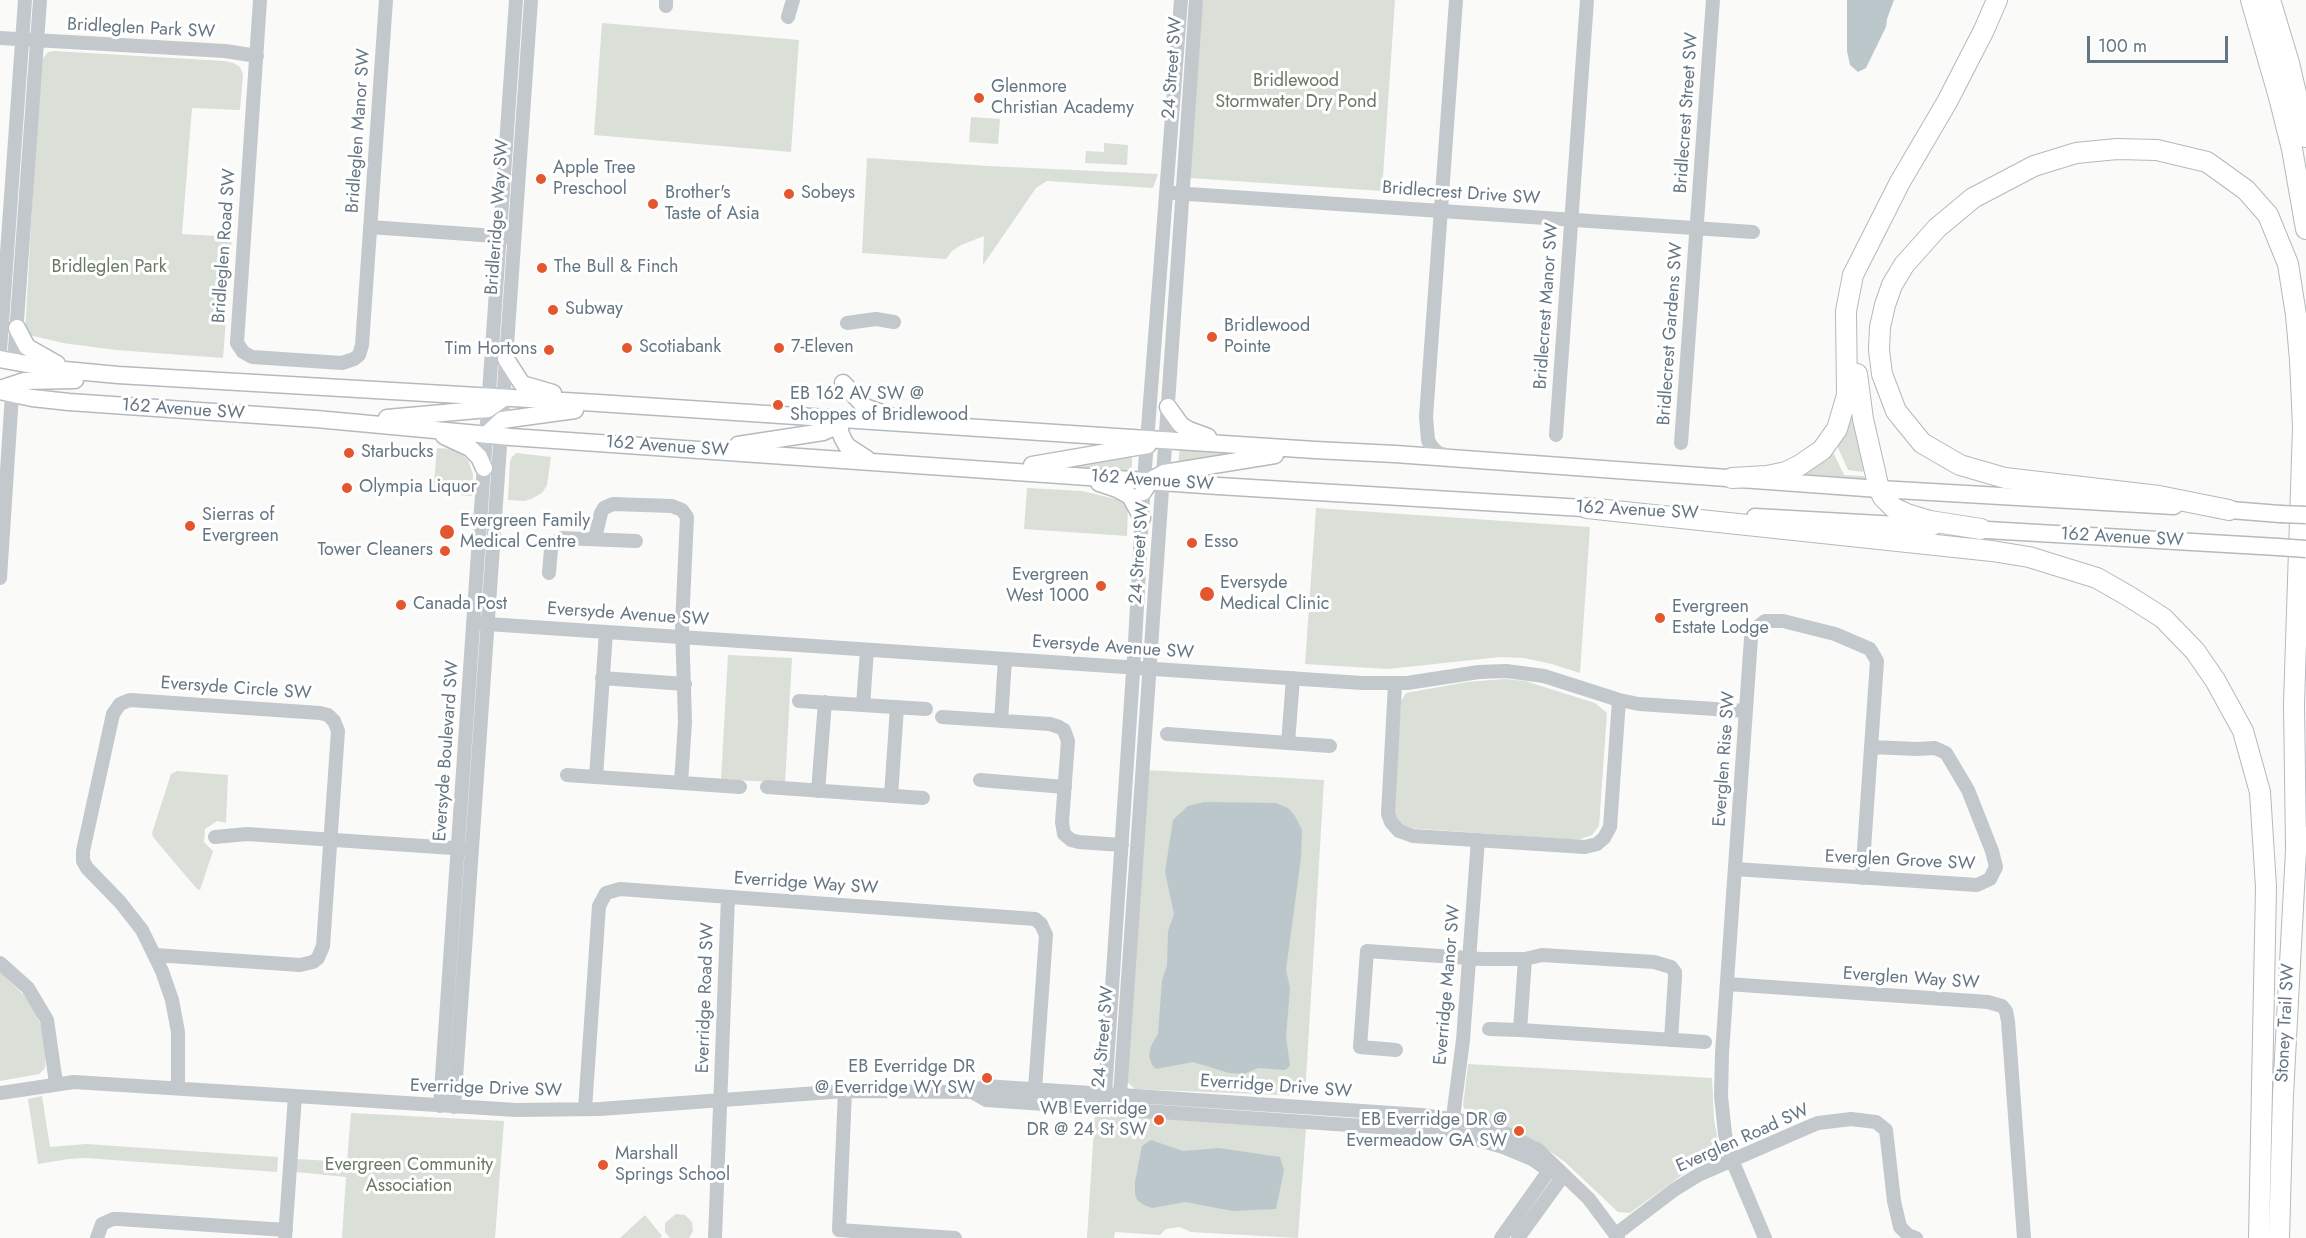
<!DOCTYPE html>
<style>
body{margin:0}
#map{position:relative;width:2306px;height:1238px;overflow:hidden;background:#fafaf8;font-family:Jost,sans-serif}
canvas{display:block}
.scale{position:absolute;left:2087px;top:36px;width:141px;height:27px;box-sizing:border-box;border:3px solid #657683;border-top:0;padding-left:8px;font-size:18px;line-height:21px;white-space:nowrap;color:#657683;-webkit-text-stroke:4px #fff;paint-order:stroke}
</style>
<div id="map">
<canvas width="2306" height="1238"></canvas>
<div class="scale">100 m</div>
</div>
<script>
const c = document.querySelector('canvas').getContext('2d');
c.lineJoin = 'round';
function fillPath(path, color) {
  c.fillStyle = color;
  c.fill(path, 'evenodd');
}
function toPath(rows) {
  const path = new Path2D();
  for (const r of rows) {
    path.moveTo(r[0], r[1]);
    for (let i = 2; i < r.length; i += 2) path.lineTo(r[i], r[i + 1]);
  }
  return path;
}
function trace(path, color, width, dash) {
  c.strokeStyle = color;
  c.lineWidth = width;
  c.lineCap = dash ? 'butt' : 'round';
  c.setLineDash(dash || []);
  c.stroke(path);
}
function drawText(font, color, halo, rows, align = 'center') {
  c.font = font + ' Jost,sans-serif';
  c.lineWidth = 6;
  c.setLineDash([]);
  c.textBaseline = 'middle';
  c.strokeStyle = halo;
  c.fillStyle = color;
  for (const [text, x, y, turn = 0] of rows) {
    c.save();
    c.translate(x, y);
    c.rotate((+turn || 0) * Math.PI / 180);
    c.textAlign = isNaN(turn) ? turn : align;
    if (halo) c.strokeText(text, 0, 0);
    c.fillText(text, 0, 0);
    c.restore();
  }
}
const green = toPath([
 [1201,0,1395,0,1382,191,1190,178],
 [602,23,799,40,791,152,594,135],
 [54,51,224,61,233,63,240,67,243,74,240,110,192,108,182,234,232,237,223,358,116,350,63,343,25,334,40,62,48,52],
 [971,117,1000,119,998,144,969,142],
 [1104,143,1128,145,1127,165,1085,163,1086,151,1104,152],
 [867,158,988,166,1158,174,1153,188,1047,181,1036,188,983,265,984,236,961,245,952,251,946,259,862,253],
 [1852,412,1864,470,1863,472,1848,470,1836,443],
 [437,448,452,449,459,452,468,460,473,474,472,496,433,493],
 [1180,448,1245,453,1178,464],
 [1830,450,1833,452,1844,475,1863,476,1866,478,1865,480,1794,475],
 [516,453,551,457,547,485,542,493,531,499,524,501,508,500,510,462,512,457],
 [1132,455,1132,473,1071,468,1071,465],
 [1027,488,1082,491,1124,501,1128,505,1127,536,1024,529],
 [1316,508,1590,527,1580,673,1552,664,1524,658,1500,657,1388,669,1305,664],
 [728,655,792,658,785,783,721,779],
 [1505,679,1525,681,1595,703,1607,713,1599,826,1592,835,1578,840,1407,828,1393,819,1401,701,1406,693,1467,682],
 [1146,770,1324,780,1305,1096,1135,1089,1126,1081],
 [177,771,228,775,226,823,217,821,205,829,204,842,213,851,200,890,197,889,153,837,152,833,171,774],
 [0,972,24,995,35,1012,43,1030,46,1049,45,1068,39,1074,0,1081],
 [1468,1064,1712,1078,1714,1120,1720,1150,1717,1155,1693,1167,1630,1213,1618,1212,1565,1162,1534,1140,1507,1127,1469,1115,1463,1106],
 [42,1096,50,1147,86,1144,278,1157,277,1172,86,1158,69,1159,38,1164,28,1099],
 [351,1113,504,1121,495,1238,342,1238,346,1177,296,1172,297,1159,347,1162],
 [1095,1113,1306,1128,1298,1238,1191,1232,1180,1227,1166,1229,1160,1235,1115,1232,1114,1238,1087,1238],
 [676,1214,685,1215,692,1222,693,1231,689,1238,670,1238,665,1232,665,1223],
 [645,1215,662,1236,660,1238,620,1238]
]);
const water = toPath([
 [1847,0,1894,0,1887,19,1886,27,1866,68,1858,72,1850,65,1847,51],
 [1204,802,1276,803,1288,808,1295,816,1302,830,1301,857,1286,970,1290,988,1286,1037,1290,1066,1285,1070,1258,1068,1244,1074,1229,1073,1193,1062,1156,1069,1152,1065,1149,1056,1151,1046,1158,1034,1162,980,1167,966,1168,931,1174,914,1165,872,1173,820,1188,806],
 [1151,1140,1183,1151,1219,1148,1280,1157,1284,1170,1276,1209,1233,1211,1185,1202,1152,1208,1144,1205,1137,1200,1135,1193,1135,1182,1142,1146]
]);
const minor = toPath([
 [260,0,237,343,243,352,252,357,342,363,354,359,359,355,362,345,386,0],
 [666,6,666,0],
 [788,17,793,0],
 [0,38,225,51,257,56],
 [1174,193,1753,232],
 [370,227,509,237],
 [847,323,876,319,894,322],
 [0,351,25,0],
 [14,362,40,0],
 [1556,435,1587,0],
 [1681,443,1713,0],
 [1449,456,1438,453,1431,446,1428,440,1426,417,1456,0],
 [595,538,601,513,604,508,613,504,672,506,682,510,687,517,682,625,685,722,681,783],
 [549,573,551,549,555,542,562,538,636,541],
 [0,578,12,394],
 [473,623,1362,683,1407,683,1479,672,1506,671,1544,676,1619,700,1639,704,1745,711],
 [602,678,685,684],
 [1395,684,1388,814,1391,822,1399,831,1413,836,1585,847,1597,844,1604,838,1610,827,1619,700],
 [799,701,926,709],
 [863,705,867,650],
 [942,717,1050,724,1059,727,1064,730,1068,741,1062,822,1064,834,1071,840,1079,842,1122,845],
 [1001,721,1005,659],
 [1167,734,1288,743,1293,678],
 [1288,743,1330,746],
 [567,775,740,787],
 [596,777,606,632],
 [980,780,1065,787],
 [767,787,923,798],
 [818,791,825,702],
 [891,796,897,707],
 [215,837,247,834,467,849],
 [1735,869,1977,885,1990,879,1996,867,1992,851,1968,790,1946,753,1935,748,1917,749,1871,747],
 [155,955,300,965,313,962,318,958,323,946,338,731,334,721,328,715,320,713,130,700,120,704,113,714,83,851,83,861,87,868,120,902,142,930,162,971,172,1000,178,1032,178,1088],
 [1525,959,1520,1030,1705,1042],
 [0,963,28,988,47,1020,56,1083],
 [1727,984,1988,1002,2002,1006,2006,1011,2008,1021,2024,1238],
 [1489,1029,1520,1030],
 [1396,1050,1360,1047,1367,951,1483,959,1525,959,1542,955,1654,962,1671,967,1675,972,1675,977,1671,1040],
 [845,1091,839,1230,955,1238],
 [972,1092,985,1086,1422,1115,1465,1121,1507,1134,1538,1150,1589,1199,1618,1238],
 [0,1093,74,1082,516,1110,600,1109,845,1091,972,1092,986,1100,1451,1132,1503,1147,1532,1159,1548,1170,1563,1176],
 [440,1106,516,0],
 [454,1107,531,0],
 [585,1109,599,906,606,893,620,889,1035,919,1041,924,1046,935,1034,1103],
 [1110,1109,1120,1094,1196,0],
 [1110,1109,1105,1093,1135,642,1144,480,1181,0],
 [1452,1125,1463,1040,1478,840],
 [1616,1234,1674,1190,1698,1175,1806,1128,1818,1123,1851,1119,1876,1122,1886,1130,1894,1201,1900,1227,1908,1235,1916,1238],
 [97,1238,102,1224,113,1219,119,1219,286,1230],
 [285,1238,295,1096],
 [715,1238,728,897],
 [1501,1238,1553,1165],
 [1518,1238,1563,1176],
 [1765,1238,1732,1160,1725,1134,1721,1096,1722,1053,1751,638,1755,629,1765,621,1783,621,1835,634,1870,649,1877,661,1862,878]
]);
const major = toPath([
 [17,328,27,347,57,364],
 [0,359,54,369,118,375,598,403,1315,450,1395,454,1879,489,2174,506],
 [506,359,522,384,553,393],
 [843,383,865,407,890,416],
 [0,389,24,381,75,380],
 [0,391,32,398,69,402,316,419,511,437,1218,486,1600,509],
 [1168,407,1181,425,1189,430,1208,437],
 [387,418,488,409,504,398],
 [840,419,840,432,843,439,847,446,867,459],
 [486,435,502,420,575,410],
 [444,436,470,448,479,457,484,468],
 [738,445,823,432,834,427,840,419],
 [1032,465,1148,445],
 [1099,483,1117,489,1130,496,1142,518],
 [1143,492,1151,480,1164,473,1275,455],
 [2218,509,2280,514],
 [1755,517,1933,527],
 [1970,529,2278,547]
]);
const highway = toPath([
 [2251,0,2279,97,2292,149,2306,229],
 [2270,0,2289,63,2306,137],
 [1857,374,1863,419,1879,489,1883,497,1894,508,1907,514,1930,521,1981,529],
 [1732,478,1767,476,1786,472,1800,465,1822,450,1837,429,1847,395,1846,311,1853,275,1900,182,1947,102,1984,30,1997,0],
 [1587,508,1992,551,2029,557,2097,578,2130,597,2163,618,2195,651,2215,680,2243,731,2260,792,2266,887,2259,1238],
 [2229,510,2159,496,2005,478,1960,465,1922,443,1896,411,1882,374,1879,350,1880,327,1885,305,1892,285,1904,265,1937,228,1973,198,2034,166,2076,153,2117,149,2157,150,2207,162,2246,190,2268,215,2288,264,2296,315,2300,360,2303,427,2294,704,2296,846],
 [2279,1238,2283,1095,2297,832]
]);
const majorBridge = toPath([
 [2280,514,2306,515],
 [2278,547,2306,549]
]);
const markers = [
 [979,98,6,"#e4572e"],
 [541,179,6,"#e4572e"],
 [789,194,6,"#e4572e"],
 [653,204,6,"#e4572e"],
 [542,268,6,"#e4572e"],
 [553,310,6,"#e4572e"],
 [1212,337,6,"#e4572e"],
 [627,348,6,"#e4572e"],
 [779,348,6,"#e4572e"],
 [549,350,6,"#e4572e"],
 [778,405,6,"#e4572e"],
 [349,453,6,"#e4572e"],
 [347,488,6,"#e4572e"],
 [190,526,6,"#e4572e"],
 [447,532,8,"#e4572e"],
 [1192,543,6,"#e4572e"],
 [445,551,6,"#e4572e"],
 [1101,586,6,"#e4572e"],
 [1207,594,8,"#e4572e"],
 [401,605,6,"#e4572e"],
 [1660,618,6,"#e4572e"],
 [987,1078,6,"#e4572e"],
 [1159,1120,6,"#e4572e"],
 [1519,1131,6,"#e4572e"],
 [603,1165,6,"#e4572e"]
];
const streetNames = [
 ["Bridleglen Park SW",141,29,3],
 ["24 Street SW",1173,68,-86],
 ["Bridlecrest Street SW",1687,113,-86],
 ["Bridleglen Manor SW",359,131,-86],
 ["Bridlecrest Drive SW",1461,194,4],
 ["Bridleridge Way SW",498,217,-86],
 ["Bridleglen Road SW",225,246,-86],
 ["Bridlecrest Manor SW",1547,306,-86],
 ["Bridlecrest Gardens SW",1671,334,-86],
 ["162 Avenue SW",183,410,4],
 ["162 Avenue SW",667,447,4],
 ["162 Avenue SW",1152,481,4],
 ["162 Avenue SW",1637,511,3],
 ["162 Avenue SW",2122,538,3],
 ["24 Street SW",1140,553,-86],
 ["Eversyde Avenue SW",628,615,4],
 ["Eversyde Avenue SW",1113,648,4],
 ["Eversyde Circle SW",236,689,4],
 ["Eversyde Boulevard SW",447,751,-86],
 ["Everglen Rise SW",1725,759,-86],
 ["Everglen Grove SW",1900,861,3],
 ["Everridge Way SW",806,884,4],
 ["Everglen Way SW",1911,979,4],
 ["Everridge Manor SW",1448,985,-85],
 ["Everridge Road SW",706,998,-88],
 ["Stoney Trail SW",2286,1023,-87],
 ["24 Street SW",1104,1037,-85],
 ["Everridge Drive SW",1276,1087,4],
 ["Everridge Drive SW",486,1089,2],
 ["Everglen Road SW",1743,1139,-24]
];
const parkNames = [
 ["Bridlewood",1296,82],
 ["Stormwater Dry Pond",1296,103],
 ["Bridleglen Park",109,268],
 ["Evergreen Community",409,1166],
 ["Association",409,1187]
];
const poiNames = [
 ["Glenmore",991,88],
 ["Christian Academy",991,109],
 ["Apple Tree",553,169],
 ["Preschool",553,190],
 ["Brother's",665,194],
 ["Taste of Asia",665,215],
 ["Sobeys",801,194],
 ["The Bull & Finch",554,268],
 ["Subway",565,310],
 ["Bridlewood",1224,327],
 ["Pointe",1224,348],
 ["Scotiabank",639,348],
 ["7-Eleven",791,348],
 ["Tim Hortons",537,350,"right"],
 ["EB 162 AV SW @",790,395],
 ["Shoppes of Bridlewood",790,416],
 ["Starbucks",361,453],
 ["Olympia Liquor",359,488],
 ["Sierras of",202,516],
 ["Evergreen",202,537],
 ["Evergreen Family",460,522],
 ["Medical Centre",460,543],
 ["Esso",1204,543],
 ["Tower Cleaners",433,551,"right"],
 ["Evergreen",1089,576,"right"],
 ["West 1000",1089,597,"right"],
 ["Eversyde",1220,584],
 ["Medical Clinic",1220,605],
 ["Canada Post",413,605],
 ["Evergreen",1672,608],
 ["Estate Lodge",1672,629],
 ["EB Everridge DR",975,1068,"right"],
 ["@ Everridge WY SW",975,1089,"right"],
 ["WB Everridge",1147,1110,"right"],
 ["DR @ 24 St SW",1147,1131,"right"],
 ["EB Everridge DR @",1507,1121,"right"],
 ["Evermeadow GA SW",1507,1142,"right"],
 ["Marshall",615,1155],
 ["Springs School",615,1176]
];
fillPath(green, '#dadfd7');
fillPath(water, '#bbc7cb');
trace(major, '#b5babe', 19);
trace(highway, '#b4b9bd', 22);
trace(minor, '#c3c8cc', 14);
trace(major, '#fff', 16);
trace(highway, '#fff', 20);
trace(majorBridge, '#b5babe', 19, []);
trace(majorBridge, '#fff', 16);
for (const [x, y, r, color] of markers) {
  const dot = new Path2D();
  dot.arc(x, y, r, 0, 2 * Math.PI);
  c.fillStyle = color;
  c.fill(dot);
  trace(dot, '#fff', 2);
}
drawText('18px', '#657683', '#fff', streetNames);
drawText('18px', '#687a64', '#fff', parkNames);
drawText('18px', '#657683', '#fff', poiNames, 'left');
</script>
